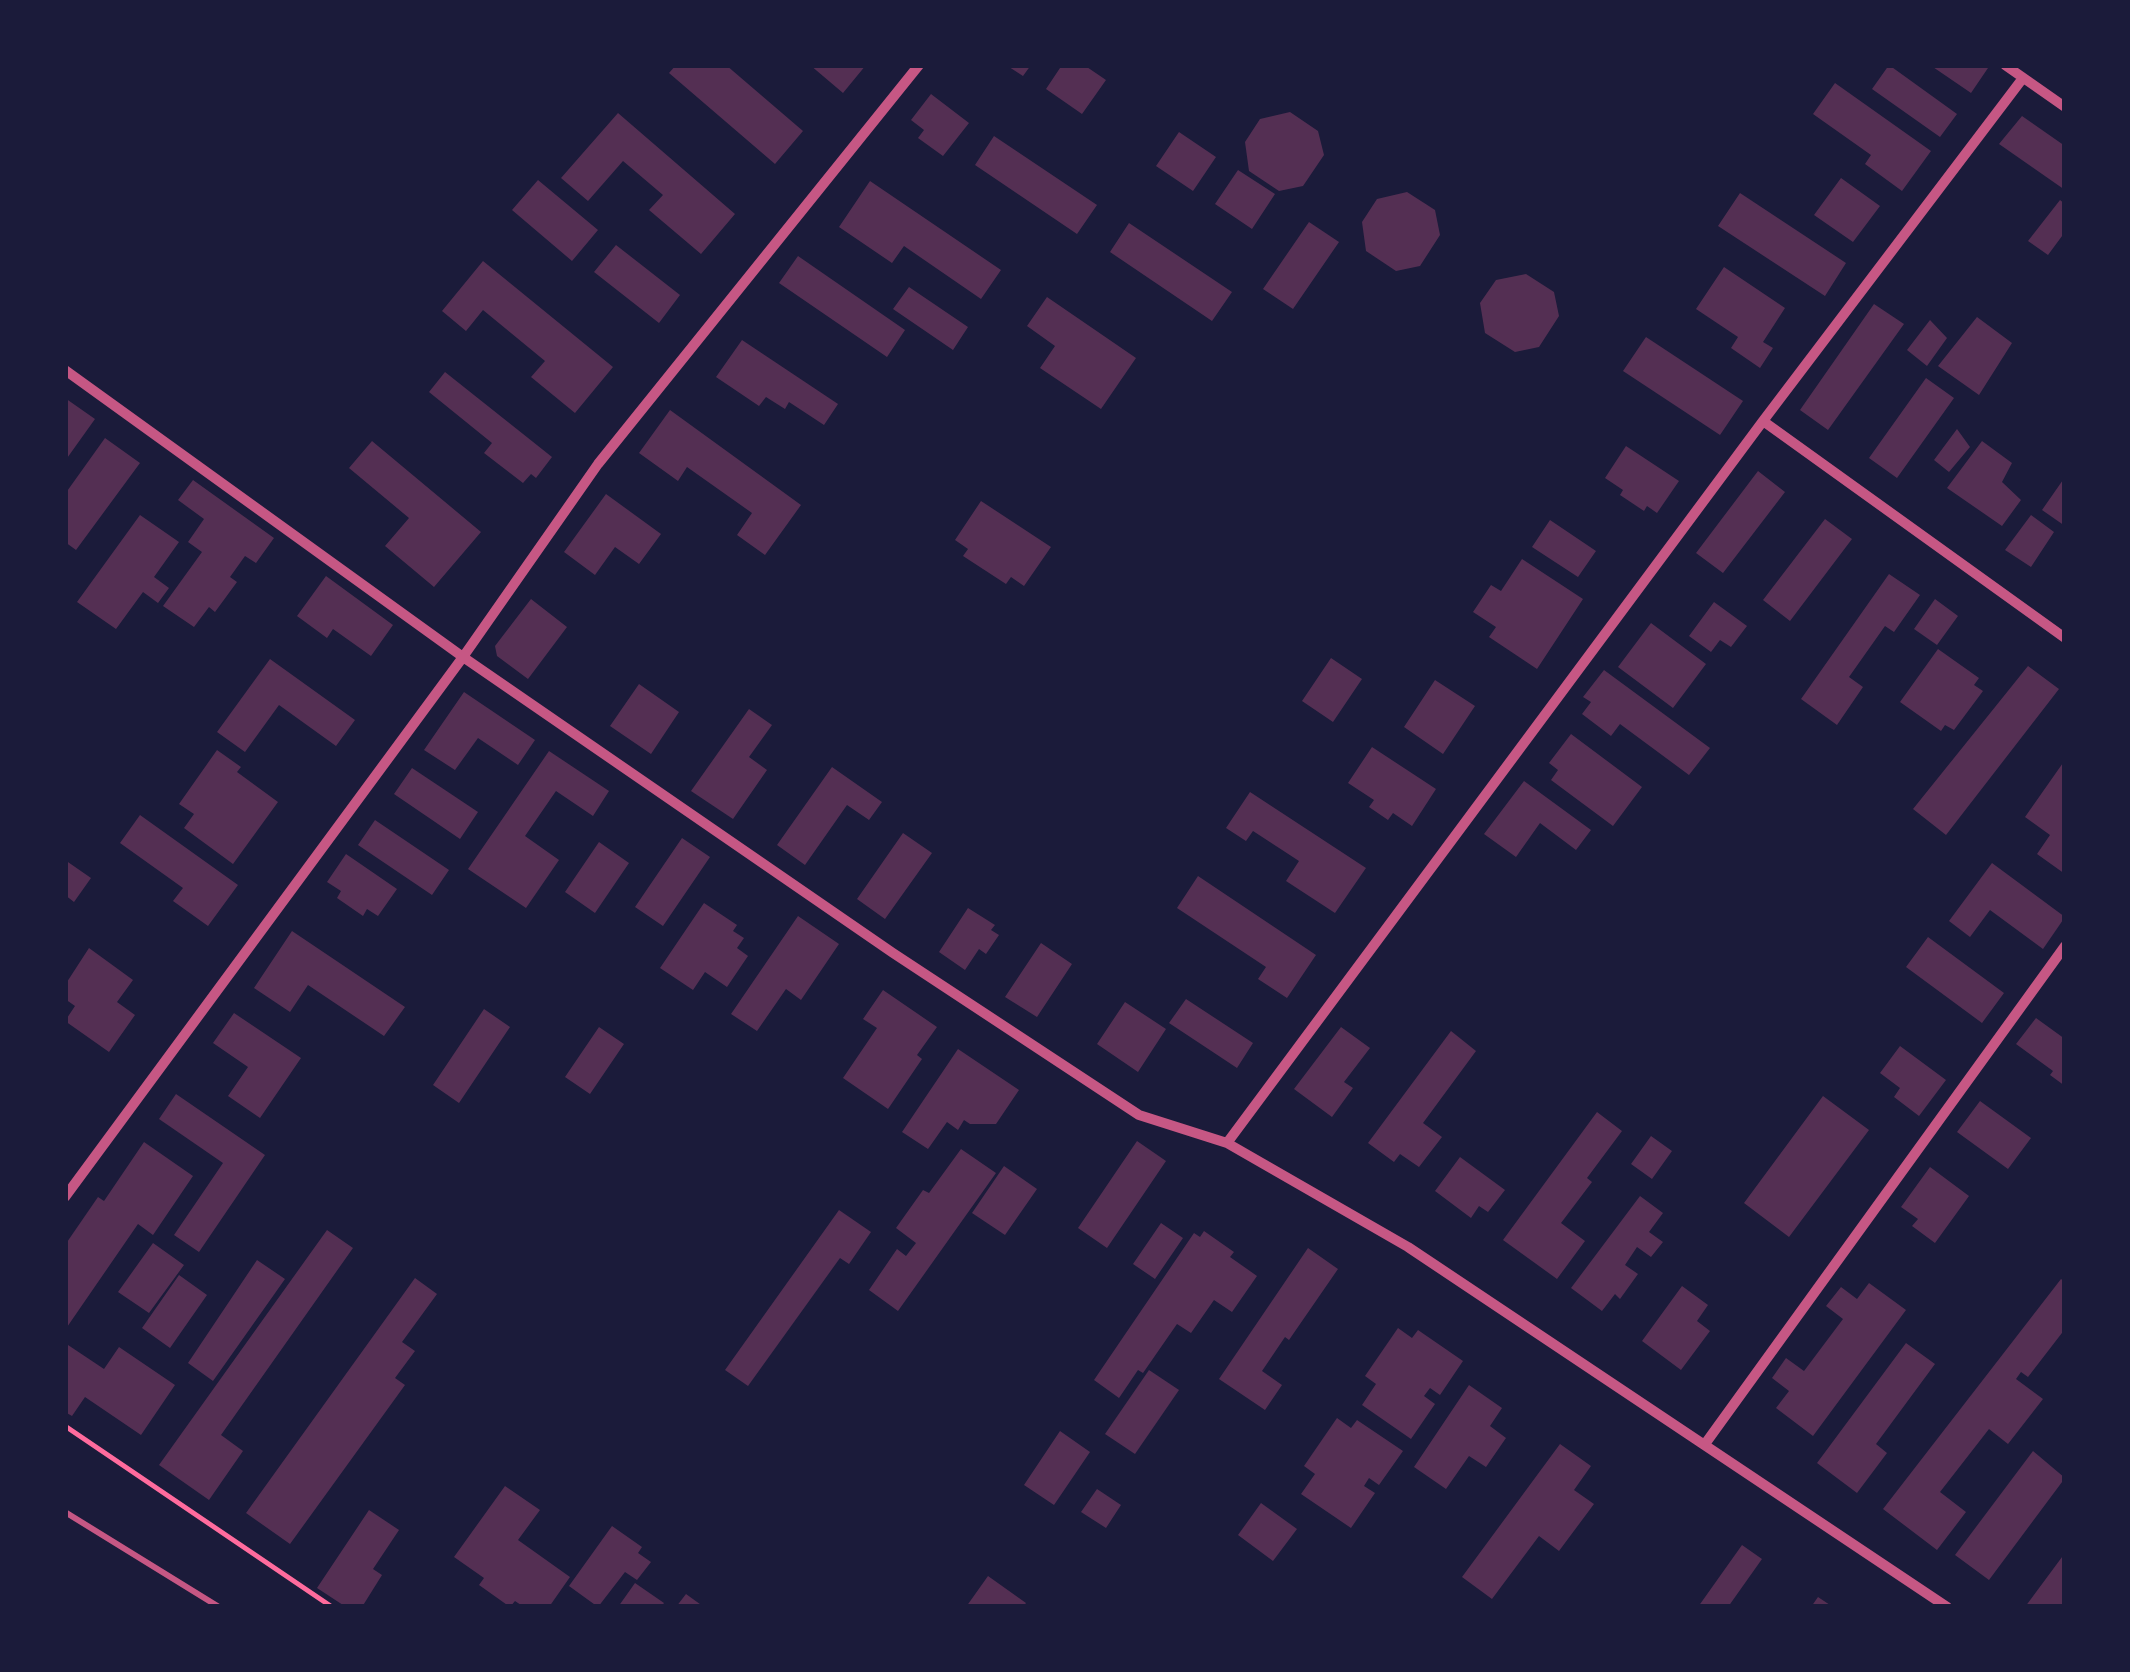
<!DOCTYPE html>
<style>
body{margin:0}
#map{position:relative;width:2130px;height:1672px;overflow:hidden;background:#1b1b3a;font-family:"Sofia Sans Condensed",sans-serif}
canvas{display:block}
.frame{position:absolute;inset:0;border:68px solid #1b1b3a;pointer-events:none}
</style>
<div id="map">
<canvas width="2130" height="1672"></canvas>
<div class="frame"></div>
</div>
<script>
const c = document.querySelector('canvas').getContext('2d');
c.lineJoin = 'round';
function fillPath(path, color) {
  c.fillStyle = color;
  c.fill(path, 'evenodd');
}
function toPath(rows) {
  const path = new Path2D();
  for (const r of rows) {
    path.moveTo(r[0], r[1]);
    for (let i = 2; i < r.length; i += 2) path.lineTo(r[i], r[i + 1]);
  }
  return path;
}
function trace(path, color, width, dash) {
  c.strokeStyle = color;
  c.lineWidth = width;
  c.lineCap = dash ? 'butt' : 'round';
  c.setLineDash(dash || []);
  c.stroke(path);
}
const building = toPath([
 [676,65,726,65,803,131,775,164,669,73],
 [810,65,866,65,843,93],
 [1006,65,1031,65,1023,76],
 [1062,65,1084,65,1106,80,1082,114,1046,89],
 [1889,65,1957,114,1940,137,1872,89],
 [1930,65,1984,65,1988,68,1971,93],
 [1835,83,1931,151,1902,191,1865,164,1871,155,1813,114],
 [931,94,969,123,943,156,918,138,924,130,911,120],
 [1290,112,1318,131,1324,155,1303,186,1279,191,1249,171,1245,142,1260,119],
 [618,113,735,214,701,254,649,210,663,195,623,161,588,201,561,178],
 [2022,116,2065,146,2065,190,1999,144],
 [1179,132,1216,157,1193,191,1156,166],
 [994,136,1097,205,1077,234,975,165],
 [1238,170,1275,194,1252,229,1215,204],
 [1841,178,1880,206,1853,242,1814,215],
 [538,180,598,230,572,261,512,210],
 [870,181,1001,270,981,299,904,246,892,263,839,227],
 [1407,192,1435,210,1440,235,1420,266,1396,271,1366,251,1362,222,1377,199],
 [1740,193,1846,263,1825,296,1718,226],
 [2060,200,2065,204,2065,232,2048,255,2028,241],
 [1309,222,1339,242,1293,309,1263,289],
 [1129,223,1232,292,1212,321,1110,252],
 [616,245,680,295,659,323,594,272],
 [798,256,905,330,887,357,779,283],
 [483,261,613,367,575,413,531,377,545,361,483,310,466,331,442,311],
 [1724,267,1785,308,1763,342,1773,348,1760,368,1731,348,1738,337,1696,309],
 [1526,274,1554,292,1559,316,1539,347,1515,352,1485,333,1480,303,1496,280],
 [909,287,968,327,953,350,893,309],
 [1047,297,1136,358,1101,409,1040,368,1055,346,1027,326],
 [1874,304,1904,324,1828,430,1800,410],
 [1977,317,2012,343,1979,395,1938,366],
 [1930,320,1947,338,1927,366,1907,350],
 [1646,337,1743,401,1720,435,1623,371],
 [742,340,838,404,824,425,789,402,785,409,766,397,759,406,716,377],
 [445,372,552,457,536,478,531,474,523,483,484,453,492,443,429,392],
 [1926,378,1954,398,1897,478,1869,458],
 [65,398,95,419,65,461],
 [670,410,801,505,765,555,737,535,752,513,687,467,678,481,639,453],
 [1957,429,1970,447,1949,472,1934,460],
 [105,438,140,463,76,550,65,542,65,494],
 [372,441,481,532,434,587,385,546,409,518,349,468],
 [1982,441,2012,463,2002,482,2021,500,2002,526,1947,488],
 [1626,446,1679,481,1657,513,1647,506,1644,511,1620,495,1623,490,1605,478],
 [1758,471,1785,492,1723,573,1696,553],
 [2065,477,2065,526,2042,510],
 [193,480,274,538,256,563,245,556,230,577,237,582,215,612,209,607,194,627,163,606,202,552,188,542,204,519,178,500],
 [606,494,661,534,639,564,615,547,595,575,564,552],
 [981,501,1051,547,1024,586,1011,577,1006,584,963,556,968,549,955,540],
 [140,515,179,542,154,577,169,588,158,603,143,592,116,629,77,602],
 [2031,515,2054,532,2031,567,2005,550],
 [1825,519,1852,539,1790,621,1763,600],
 [1550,520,1596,551,1578,577,1532,547],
 [1522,559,1583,599,1537,669,1489,637,1496,627,1473,612,1491,585,1501,591],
 [1889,574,1920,595,1894,632,1885,626,1849,677,1863,687,1837,725,1801,699],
 [326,576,393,625,371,656,333,629,327,638,297,616],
 [531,599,567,627,528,679,497,656,495,646],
 [1935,599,1958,616,1937,645,1914,629],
 [1714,602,1747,626,1731,647,1720,640,1711,652,1689,636],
 [1651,623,1706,664,1673,708,1618,667],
 [1938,649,1979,678,1974,685,1983,691,1954,730,1945,725,1941,731,1900,702],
 [1331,658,1362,679,1333,722,1302,701],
 [270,659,355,720,336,746,279,705,245,752,217,732],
 [2028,666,2059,689,1946,835,1913,809],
 [1604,670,1710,748,1689,775,1620,724,1611,736,1582,714,1591,702,1583,697],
 [1435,680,1475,706,1443,754,1404,727],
 [639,684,679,712,651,754,610,726],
 [464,692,535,740,518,765,478,738,455,770,424,750],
 [749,709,772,725,749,757,767,770,733,819,691,791],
 [1571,734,1642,787,1613,826,1551,780,1558,770,1549,763],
 [1372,747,1436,789,1412,826,1393,813,1388,820,1369,807,1374,800,1348,783],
 [217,750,241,767,237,772,278,802,233,864,184,828,194,814,179,804],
 [549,751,609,791,593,816,556,791,525,836,559,860,526,908,468,869],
 [2065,760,2064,816,2065,874,2037,854,2050,835,2025,817],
 [832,767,882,802,869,820,847,805,805,865,777,845],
 [412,768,478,812,460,839,394,794],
 [1524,781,1591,830,1576,850,1540,823,1516,857,1484,834],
 [1250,792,1366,868,1335,913,1286,881,1299,861,1253,831,1246,841,1226,828],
 [140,815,238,885,208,926,173,901,183,888,120,843],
 [375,820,449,870,432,895,358,845],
 [903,833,932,853,885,919,857,899],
 [682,838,710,857,663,926,635,907],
 [599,842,629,863,595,913,565,892],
 [346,854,397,889,378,916,367,909,363,916,337,898,341,891,327,882],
 [65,860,91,878,74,902,65,895],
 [1992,863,2065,917,2043,949,1990,910,1970,937,1949,921],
 [1198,876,1316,955,1287,998,1258,979,1266,967,1177,908],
 [704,903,737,925,733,931,744,938,737,948,748,956,727,987,705,972,693,990,660,968],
 [968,908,995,925,991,930,999,935,986,954,979,949,965,970,939,952],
 [798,916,839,944,801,1000,786,989,757,1031,731,1014],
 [292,931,405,1007,384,1036,308,985,290,1012,254,988],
 [1928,937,2004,993,1982,1023,1906,967],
 [1041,943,1072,964,1037,1017,1005,997],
 [89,948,133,980,117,1002,135,1015,109,1052,65,1021,75,1006,65,999,65,985],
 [883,990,937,1027,917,1055,922,1059,888,1109,843,1078,877,1028,863,1019],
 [1186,999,1253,1043,1237,1068,1169,1023],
 [1125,1002,1166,1029,1138,1072,1097,1044],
 [484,1009,510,1027,459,1103,433,1085],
 [234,1013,301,1058,260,1118,228,1096,248,1067,213,1043],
 [2036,1018,2065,1039,2065,1086,2050,1075,2053,1071,2016,1044],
 [599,1027,624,1044,590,1094,565,1077],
 [1341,1027,1370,1048,1344,1082,1353,1088,1332,1117,1294,1089],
 [1451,1031,1476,1051,1423,1123,1442,1137,1419,1167,1400,1154,1394,1162,1368,1143],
 [1900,1046,1946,1080,1919,1116,1894,1097,1900,1088,1880,1073],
 [958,1049,1019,1090,996,1124,970,1124,964,1120,958,1130,947,1122,928,1149,902,1132],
 [176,1094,265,1155,199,1252,174,1235,223,1163,159,1119],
 [1823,1096,1869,1130,1789,1237,1744,1203],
 [1980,1101,2031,1138,2008,1169,1957,1132],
 [1597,1112,1622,1131,1587,1178,1592,1182,1561,1223,1585,1241,1557,1279,1503,1240],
 [1651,1136,1672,1151,1652,1179,1631,1164],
 [1137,1141,1166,1161,1107,1248,1078,1228],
 [144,1142,193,1176,153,1235,138,1224,65,1330,65,1245,98,1197,104,1201],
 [961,1149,996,1173,898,1311,869,1290,897,1249,906,1256,916,1243,896,1228,923,1190,929,1193],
 [1460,1157,1505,1190,1488,1212,1479,1206,1471,1218,1435,1191],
 [1004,1166,1037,1189,1005,1235,972,1213],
 [1930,1167,1969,1196,1935,1243,1912,1226,1918,1219,1901,1207],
 [1640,1196,1663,1213,1649,1232,1663,1242,1651,1257,1637,1247,1625,1265,1638,1274,1620,1299,1615,1294,1602,1311,1571,1288],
 [839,1210,871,1232,849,1264,840,1258,748,1386,725,1370],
 [1161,1223,1183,1238,1155,1279,1133,1264],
 [327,1230,353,1248,221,1435,243,1451,209,1500,159,1465],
 [1204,1231,1234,1252,1230,1257,1257,1276,1232,1312,1214,1300,1191,1333,1177,1324,1143,1373,1138,1370,1119,1398,1094,1380,1194,1233,1200,1237],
 [153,1243,184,1265,149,1313,118,1292],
 [1308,1248,1338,1269,1289,1340,1285,1337,1262,1371,1282,1385,1265,1410,1219,1379],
 [257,1260,285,1279,213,1381,188,1363],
 [179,1275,207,1295,170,1348,142,1328],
 [415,1278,437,1294,402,1342,415,1351,395,1378,405,1385,290,1544,246,1513],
 [2061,1279,2065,1282,2065,1329,2028,1377,2021,1372,2016,1379,2043,1399,2008,1444,1989,1429,1940,1492,1966,1512,1937,1550,1883,1509],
 [1869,1283,1906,1310,1813,1436,1776,1408,1789,1391,1772,1378,1786,1358,1804,1371,1843,1319,1826,1306,1841,1287,1857,1299],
 [1682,1286,1708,1305,1697,1321,1710,1331,1681,1370,1642,1341],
 [1398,1328,1412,1338,1418,1330,1463,1361,1440,1395,1430,1388,1424,1396,1435,1404,1411,1439,1362,1405,1376,1384,1365,1376],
 [65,1343,104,1369,119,1347,175,1385,141,1435,85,1397,72,1416,65,1412],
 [1906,1343,1935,1364,1876,1444,1887,1453,1857,1493,1817,1463],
 [1149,1370,1179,1390,1135,1454,1105,1434],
 [1469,1385,1502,1408,1490,1426,1506,1438,1486,1467,1469,1456,1446,1489,1414,1467],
 [1337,1418,1351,1428,1357,1420,1403,1451,1379,1485,1369,1478,1364,1486,1375,1493,1351,1528,1301,1494,1315,1474,1304,1466],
 [1060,1431,1090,1452,1054,1505,1024,1485],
 [1560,1444,1591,1466,1574,1490,1594,1504,1559,1551,1539,1536,1492,1599,1462,1577],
 [2033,1451,2065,1478,1989,1580,1955,1555],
 [505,1486,540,1510,518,1540,570,1577,549,1607,524,1607,515,1601,510,1607,479,1585,484,1578,454,1557],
 [1097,1489,1121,1505,1106,1528,1081,1512],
 [1261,1503,1297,1529,1273,1561,1238,1535],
 [369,1510,399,1530,373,1569,382,1575,362,1607,346,1607,317,1588],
 [612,1526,642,1547,638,1553,651,1562,637,1580,625,1572,598,1607,569,1586],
 [1742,1545,1762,1559,1728,1607,1698,1607],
 [2065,1553,2065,1607,2025,1607],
 [988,1576,1026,1603,1023,1607,966,1607],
 [635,1583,664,1603,661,1607,618,1607],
 [686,1594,704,1607,676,1607],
 [1818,1597,1833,1607,1811,1607]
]);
const path = toPath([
 [65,1426,332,1607]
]);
const service = toPath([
 [65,1512,219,1607]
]);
const minor = toPath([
 [2005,65,2065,107],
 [65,370,463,657,893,953,1139,1115,1227,1143,1408,1247,1947,1607],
 [1763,421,2065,638],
 [1227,1143,1763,421,2023,78],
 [65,1197,463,657,598,464,919,65],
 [1705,1444,2065,946]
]);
fillPath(building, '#542f53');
trace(path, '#ff6b9d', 5);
trace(service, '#c65784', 6);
trace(minor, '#c65784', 10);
</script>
